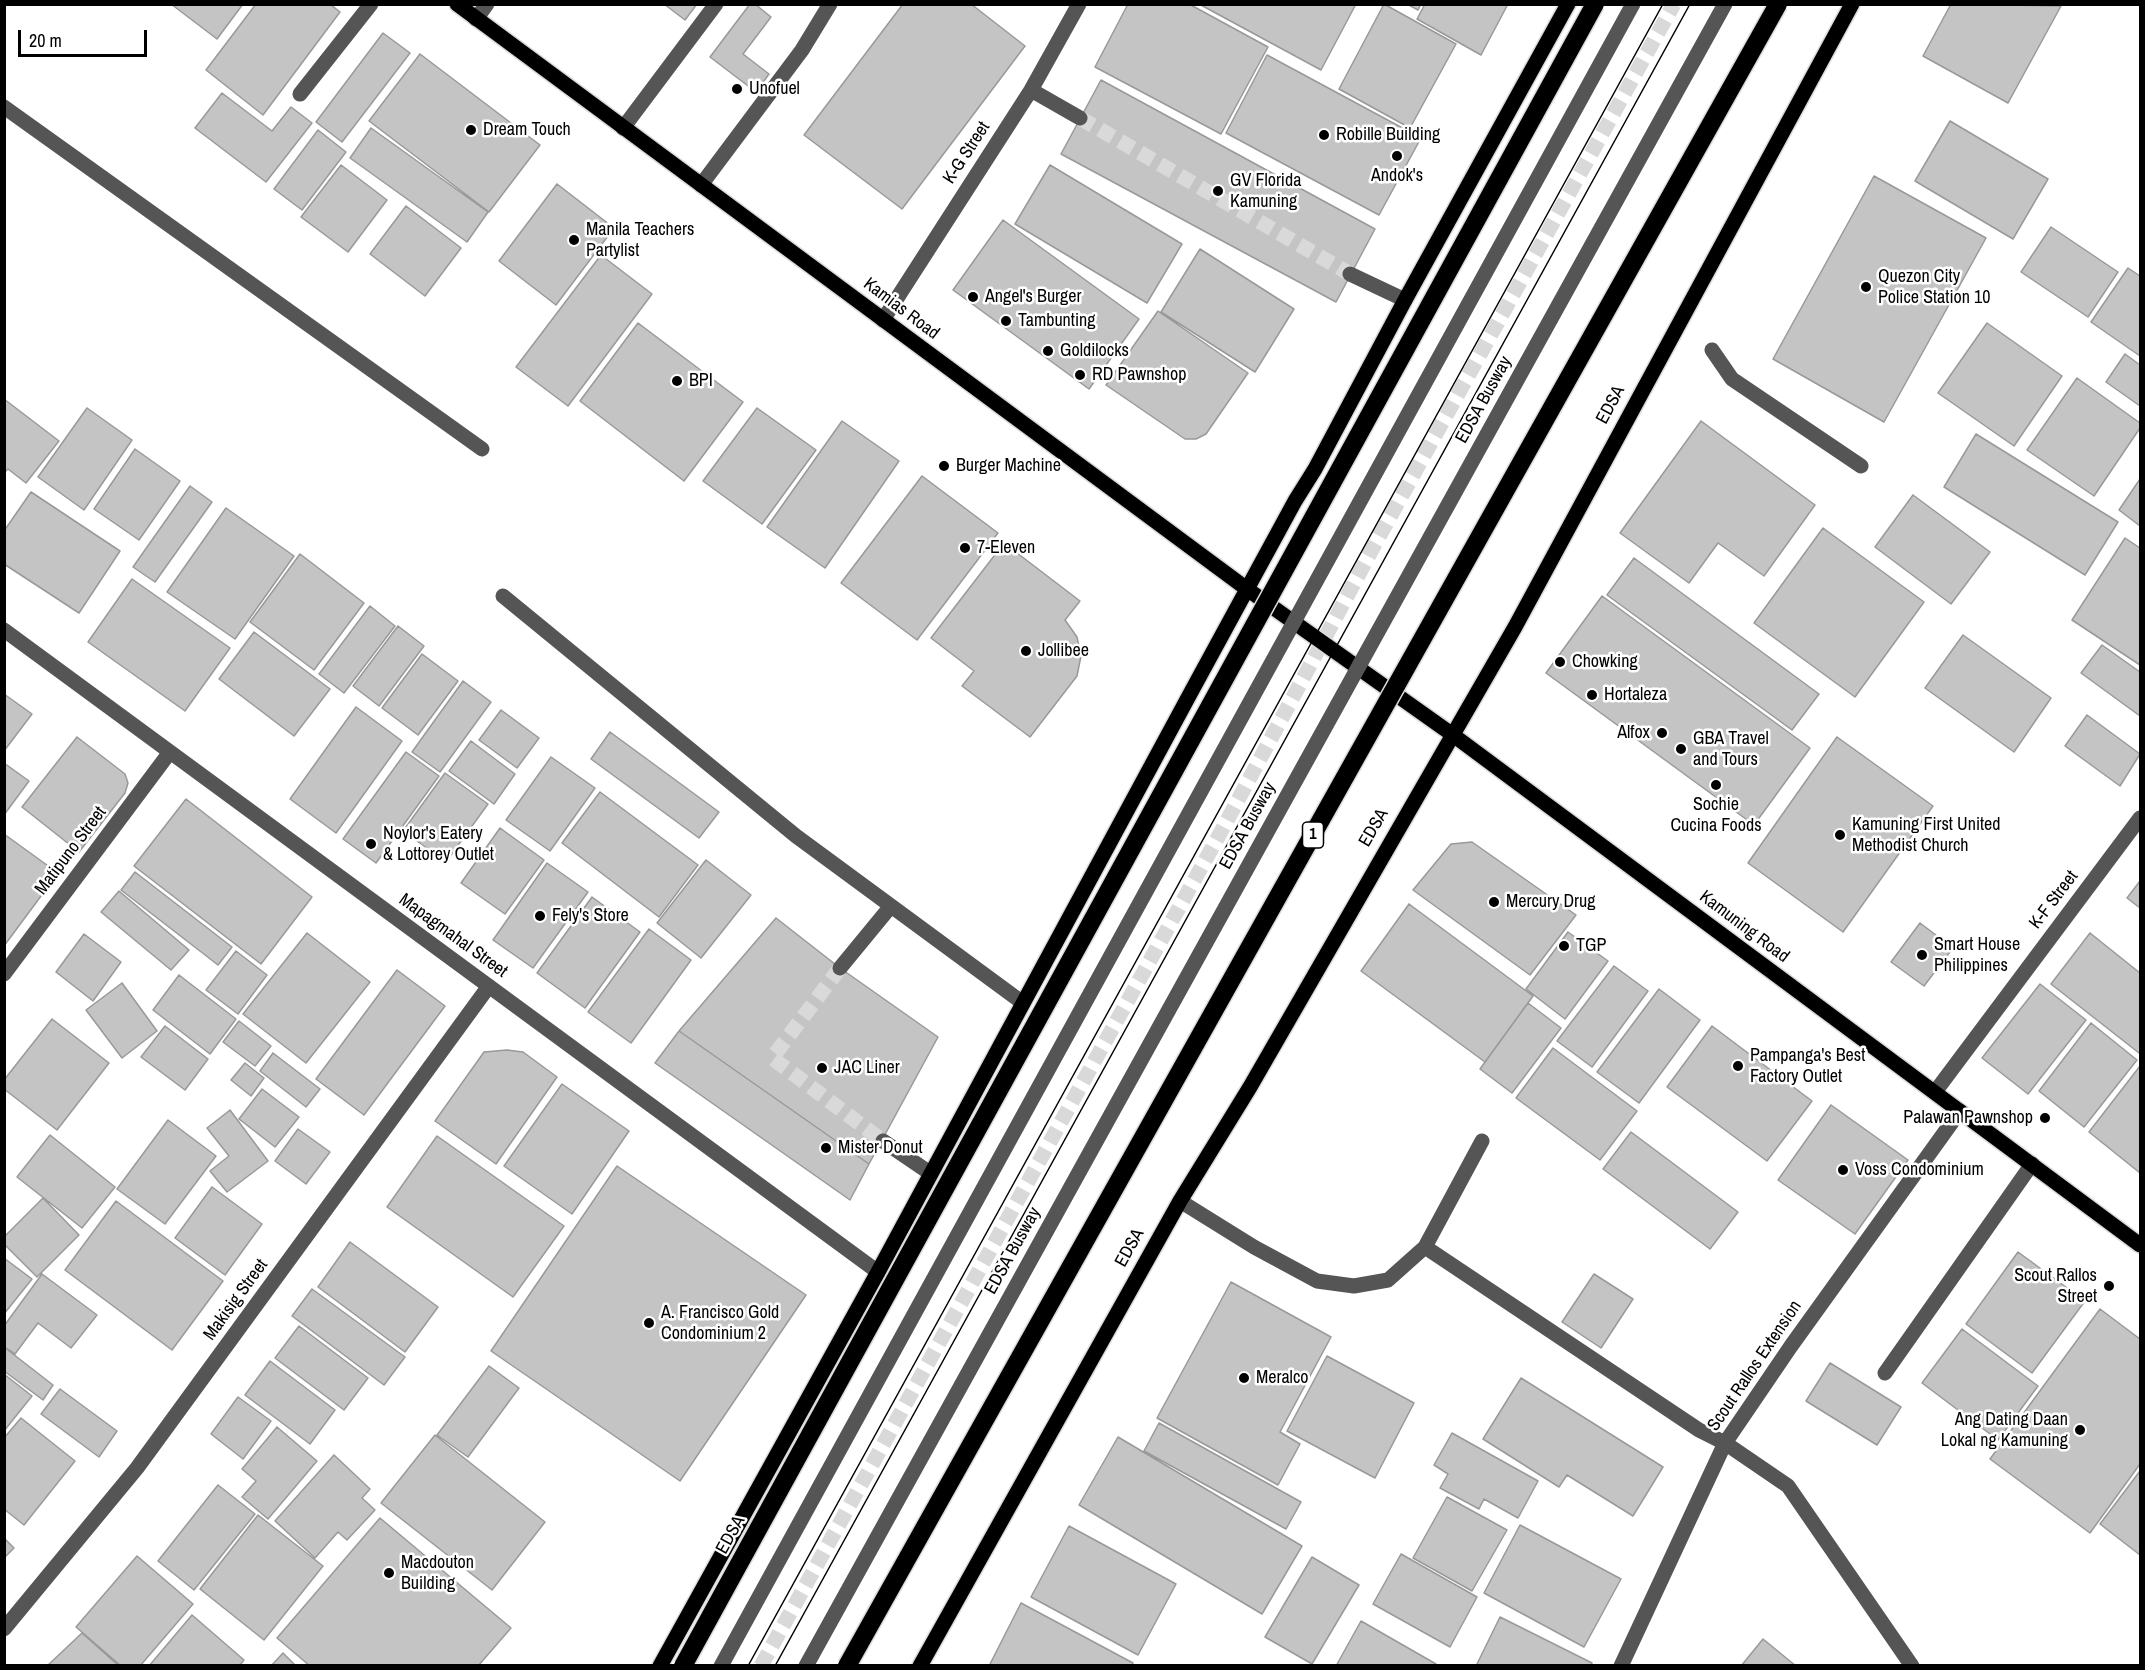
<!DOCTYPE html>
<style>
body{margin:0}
#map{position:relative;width:2145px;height:1670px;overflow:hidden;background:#fff;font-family:"Archivo Narrow",sans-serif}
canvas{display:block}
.frame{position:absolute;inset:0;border:6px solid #000;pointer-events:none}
.scale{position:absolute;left:18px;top:30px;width:129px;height:27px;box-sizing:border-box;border:3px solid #000;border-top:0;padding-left:8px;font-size:18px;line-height:21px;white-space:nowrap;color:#000;-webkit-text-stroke:4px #fff;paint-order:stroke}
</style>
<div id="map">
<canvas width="2145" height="1670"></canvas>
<div class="frame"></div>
<div class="scale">20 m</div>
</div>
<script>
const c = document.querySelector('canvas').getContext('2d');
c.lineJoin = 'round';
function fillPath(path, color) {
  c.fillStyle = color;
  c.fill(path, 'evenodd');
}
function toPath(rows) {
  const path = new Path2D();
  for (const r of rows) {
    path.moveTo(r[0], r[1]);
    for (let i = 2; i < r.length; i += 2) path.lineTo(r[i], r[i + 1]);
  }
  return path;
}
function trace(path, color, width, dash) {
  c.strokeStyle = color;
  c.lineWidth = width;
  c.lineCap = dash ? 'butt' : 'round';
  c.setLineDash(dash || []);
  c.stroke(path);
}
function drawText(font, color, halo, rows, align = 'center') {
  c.font = font + ' "Archivo Narrow",sans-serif';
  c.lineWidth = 5;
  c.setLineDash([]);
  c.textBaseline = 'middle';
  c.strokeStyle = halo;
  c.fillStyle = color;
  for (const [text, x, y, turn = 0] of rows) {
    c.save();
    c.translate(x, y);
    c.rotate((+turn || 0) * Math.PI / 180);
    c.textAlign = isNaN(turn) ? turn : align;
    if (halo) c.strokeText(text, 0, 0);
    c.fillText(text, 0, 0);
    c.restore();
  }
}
const building = toPath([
 [171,4,243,4,217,39,171,4],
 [256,4,330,4,340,12,263,115,206,70,256,4],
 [664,4,697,4,685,20,664,4],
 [750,4,755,4,771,17,743,54,769,74,756,92,710,57,750,4],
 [903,4,971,4,1025,46,902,209,804,135,903,4],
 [1128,4,1189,4,1268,47,1221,134,1095,67,1128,4],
 [1199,4,1356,4,1321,70,1199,4],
 [1384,4,1456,44,1410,128,1339,89,1384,4],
 [1407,4,1421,4,1418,10,1407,4],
 [1425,4,1508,4,1481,55,1417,19,1425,4],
 [1951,4,2061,6,2008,103,1923,56,1951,4],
 [383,33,410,53,342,142,316,122,383,33],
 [420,54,540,145,489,212,369,121,420,54],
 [1267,55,1421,138,1379,215,1226,133,1267,55],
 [1101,80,1375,229,1336,302,1061,154,1101,80],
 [222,93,272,131,291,107,312,123,266,182,195,128,222,93],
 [1950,121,2048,179,2013,239,1915,181,1950,121],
 [371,128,488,212,467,242,350,158,371,128],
 [318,130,346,152,302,210,274,189,318,130],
 [341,165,387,200,348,252,301,217,341,165],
 [1050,165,1182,244,1147,303,1015,224,1050,165],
 [1874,176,1986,238,1884,422,1773,359,1874,176],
 [557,184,614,228,556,305,499,261,557,184],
 [406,206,461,248,425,296,370,254,406,206],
 [1003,220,1139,319,1089,389,953,290,1003,220],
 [2051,227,2118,272,2088,317,2021,272,2051,227],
 [1200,249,1294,309,1255,372,1161,312,1200,249],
 [601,255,652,294,568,406,516,367,601,255],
 [2128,268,2140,276,2140,356,2091,322,2128,268],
 [1158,311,1248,373,1206,434,1196,439,1185,439,1106,385,1158,311],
 [638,323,743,402,684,481,580,401,638,323],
 [1987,323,2062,376,2014,446,1938,393,1987,323],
 [2125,354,2140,365,2140,406,2106,382,2125,354],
 [2077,378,2140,423,2140,428,2094,496,2027,450,2077,378],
 [4,399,59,441,26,483,8,469,4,473,4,399],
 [87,408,132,440,84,510,38,477,87,408],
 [757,408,816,450,762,524,703,481,757,408],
 [842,421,899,461,825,568,767,527,842,421],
 [1701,421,1815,505,1764,576,1718,543,1689,583,1620,533,1701,421],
 [1976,434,2118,522,2085,575,1944,487,1976,434],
 [135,449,180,481,139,540,94,509,135,449],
 [922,476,998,533,917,640,841,583,922,476],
 [2140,479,2140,526,2119,510,2140,479],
 [190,486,212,502,155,582,133,567,190,486],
 [31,492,120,551,79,613,4,564,4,531,31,492],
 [1913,495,1990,552,1951,604,1875,547,1913,495],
 [226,508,294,556,235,639,167,592,226,508],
 [1823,528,1924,602,1855,697,1754,623,1823,528],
 [2125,538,2140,548,2140,665,2072,620,2125,538],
 [1004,543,1080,601,1065,620,1077,637,1081,656,1077,676,1030,737,962,686,974,671,931,638,1004,543],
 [300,554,364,603,314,670,250,622,300,554],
 [1634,558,1819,694,1792,730,1607,595,1634,558],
 [132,579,230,648,185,711,88,642,132,579],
 [1602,596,1810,748,1754,825,1546,673,1602,596],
 [370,606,395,626,344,693,319,674,370,606],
 [398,626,424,646,379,706,353,686,398,626],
 [254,632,330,689,294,736,219,679,254,632],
 [1963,635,2051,698,2014,752,1925,688,1963,635],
 [2102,645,2140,672,2140,716,2081,673,2102,645],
 [422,654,458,681,418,735,382,708,422,654],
 [463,681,491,702,440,772,412,752,463,681],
 [4,694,32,714,4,751,4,694],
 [356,707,402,741,336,833,290,799,356,707],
 [501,710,539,738,517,768,479,740,501,710],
 [2087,715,2140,754,2120,786,2065,746,2087,715],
 [610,732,719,812,699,838,591,759,610,732],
 [77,737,125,774,128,783,125,793,79,852,22,807,77,737],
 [1837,737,1933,806,1843,932,1748,863,1837,737],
 [471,741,515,774,494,804,449,771,471,741],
 [406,752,439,776,376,863,343,839,406,752],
 [551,757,595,788,550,851,506,820,551,757],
 [4,763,29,781,4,815,4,763],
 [445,773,488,804,446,862,403,831,445,773],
 [600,792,698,865,659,917,562,843,600,792],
 [186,799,312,897,261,964,134,866,186,799],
 [500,828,544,860,505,914,461,883,500,828],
 [4,834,58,873,4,946,4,834],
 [1472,842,1576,915,1530,975,1413,890,1451,844,1472,842],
 [706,860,751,895,701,958,657,923,706,860],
 [547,863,588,892,533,968,493,940,547,863],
 [135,872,232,947,218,965,121,890,135,872],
 [2140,881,2140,908,2127,898,2140,881],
 [119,891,189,950,171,970,101,912,119,891],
 [592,897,640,932,585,1008,537,973,592,897],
 [1409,904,1533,996,1485,1062,1361,971,1409,904],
 [776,918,840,968,938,1037,869,1164,679,1031,776,918],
 [1920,923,1953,948,1924,986,1891,962,1920,923],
 [649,929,691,960,631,1043,588,1012,649,929],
 [1568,932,1608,961,1565,1019,1526,989,1568,932],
 [307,933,370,982,306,1063,243,1014,307,933],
 [2090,933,2140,973,2140,1051,2139,1053,2051,984,2090,933],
 [84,934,121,962,93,1001,56,972,84,934],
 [236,951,267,975,238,1014,206,990,236,951],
 [1614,966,1648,991,1592,1067,1557,1041,1614,966],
 [397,970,445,1006,364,1115,316,1079,397,970],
 [179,975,236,1019,210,1054,153,1010,179,975],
 [122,983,157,1031,122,1058,86,1010,122,983],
 [2040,984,2086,1020,2028,1094,1982,1058,2040,984],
 [1659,989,1700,1020,1639,1103,1597,1072,1659,989],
 [1528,1003,1561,1028,1512,1093,1480,1069,1528,1003],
 [52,1019,109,1063,57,1130,4,1089,4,1080,52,1019],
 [239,1021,271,1046,255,1066,223,1042,239,1021],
 [2091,1023,2137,1060,2084,1127,2039,1091,2091,1023],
 [165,1026,208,1059,185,1090,141,1057,165,1026],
 [1712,1026,1812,1101,1767,1161,1667,1087,1712,1026],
 [679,1031,869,1164,850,1200,655,1063,679,1031],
 [1553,1048,1637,1111,1600,1160,1516,1098,1553,1048],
 [507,1050,523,1052,557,1077,496,1164,435,1121,484,1052,507,1050],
 [273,1053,320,1089,306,1107,260,1071,273,1053],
 [245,1063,264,1078,251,1096,231,1080,245,1063],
 [2140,1066,2140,1173,2089,1132,2140,1066],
 [562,1084,629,1131,572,1214,504,1166,562,1084],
 [262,1089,299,1117,275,1147,239,1119,262,1089],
 [1831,1105,1908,1160,1855,1234,1778,1180,1831,1105],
 [230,1110,268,1161,227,1192,210,1171,229,1156,207,1128,230,1110],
 [168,1120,216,1156,165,1224,117,1189,168,1120],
 [298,1129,330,1152,306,1184,275,1161,298,1129],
 [1631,1132,1738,1212,1710,1249,1603,1169,1631,1132],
 [50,1135,115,1187,82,1228,17,1177,50,1135],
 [437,1136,564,1226,513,1297,387,1207,437,1136],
 [617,1166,806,1295,680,1481,491,1351,617,1166],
 [212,1187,262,1224,225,1275,175,1238,212,1187],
 [43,1198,79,1235,37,1277,4,1244,4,1237,43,1198],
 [116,1201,223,1281,172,1350,65,1270,116,1201],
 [350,1242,438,1307,405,1352,318,1287,350,1242],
 [2018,1252,2085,1301,2032,1373,1966,1324,2018,1252],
 [4,1258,32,1279,4,1314,4,1258],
 [42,1274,97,1315,71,1348,38,1323,15,1354,4,1347,4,1326,42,1274],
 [1594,1274,1633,1299,1601,1348,1562,1322,1594,1274],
 [1231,1282,1331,1337,1280,1432,1300,1444,1278,1485,1157,1418,1231,1282],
 [312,1289,405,1357,384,1385,292,1316,312,1289],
 [2100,1309,2140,1339,2140,1464,2090,1533,1990,1459,2100,1309],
 [299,1326,368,1378,344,1410,275,1358,299,1326],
 [1962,1329,2038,1386,1998,1440,1922,1383,1962,1329],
 [4,1347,53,1385,43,1400,4,1371,4,1347],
 [1327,1356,1414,1403,1375,1478,1287,1431,1327,1356],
 [270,1361,335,1410,310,1444,245,1395,270,1361],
 [1830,1363,1901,1407,1877,1445,1806,1401,1830,1363],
 [489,1366,519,1388,468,1457,437,1435,489,1366],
 [4,1374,32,1396,4,1431,4,1374],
 [1521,1378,1663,1467,1633,1516,1567,1475,1559,1487,1483,1439,1521,1378],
 [60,1389,117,1431,99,1457,41,1414,60,1389],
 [238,1397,271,1421,243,1459,211,1434,238,1397],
 [21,1418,75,1461,24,1525,4,1509,4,1438,21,1418],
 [1159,1423,1301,1502,1286,1529,1144,1451,1159,1423],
 [277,1427,317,1461,268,1519,242,1497,256,1481,242,1469,277,1427],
 [1452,1433,1538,1481,1518,1518,1484,1499,1479,1509,1440,1488,1448,1474,1434,1465,1452,1433],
 [435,1435,545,1522,492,1590,381,1503,435,1435],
 [1118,1437,1302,1546,1262,1614,1079,1505,1118,1437],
 [334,1455,370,1489,362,1498,375,1510,347,1540,338,1532,315,1558,275,1521,334,1455],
 [2140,1471,2140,1555,2100,1524,2140,1471],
 [218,1485,255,1514,194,1590,158,1561,218,1485],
 [1447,1497,1507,1530,1472,1591,1413,1558,1447,1497],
 [258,1515,323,1566,264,1640,200,1589,258,1515],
 [380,1518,511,1628,478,1666,310,1666,277,1638,380,1518],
 [1520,1525,1621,1579,1584,1647,1484,1593,1520,1525],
 [1069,1526,1176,1584,1138,1655,1031,1597,1069,1526],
 [4,1538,14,1548,4,1558,4,1538],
 [1401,1554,1477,1597,1450,1647,1373,1604,1401,1554],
 [137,1556,193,1604,140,1666,121,1666,76,1627,137,1556],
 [1312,1557,1359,1585,1312,1664,1265,1637,1312,1557],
 [1021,1603,1133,1663,1132,1666,989,1666,1021,1603],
 [192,1615,244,1660,239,1666,149,1666,192,1615],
 [1500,1617,1592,1663,1591,1666,1476,1666,1500,1617],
 [1361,1621,1436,1664,1435,1666,1336,1666,1361,1621],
 [82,1633,119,1666,47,1666,82,1633],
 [1763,1639,1796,1666,1741,1666,1763,1639],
 [283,1653,296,1666,271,1666,283,1653]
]);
const minorTunnel = toPath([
 [1080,118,1350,274],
 [840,968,772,1058,883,1141],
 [761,1666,1223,828,1375,544,1674,4]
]);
const minor = toPath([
 [476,19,487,4],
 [1031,90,1080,118],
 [300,94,371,4],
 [4,107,482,449],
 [623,128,716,4],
 [701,185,802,50,830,4],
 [1350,274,1405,300],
 [883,320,1031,90,1079,4],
 [1712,350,1732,379,1861,466],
 [503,596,796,836,1023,1003],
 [4,630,878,1272],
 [840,968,891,906],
 [4,974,170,752],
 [1935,1092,2140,818],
 [883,1141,930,1173],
 [1180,1201,1254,1247,1317,1281,1354,1286,1388,1280,1425,1247,1699,1430,1725,1443,1788,1486,1912,1666],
 [1425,1247,1482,1141],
 [1885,1373,2032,1164],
 [4,1629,137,1468,489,986],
 [1621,1666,1725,1443,1791,1346,1960,1111]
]);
const major = toPath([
 [457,4,1247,589,1453,735,2140,1245],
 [660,1666,878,1272,1190,694,1295,501,1315,469,1405,300,1568,4],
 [920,1666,1180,1201,1250,1087,1515,627,1852,4]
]);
const tram = toPath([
 [748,1666,1663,4],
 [775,1666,1690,4]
]);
const minorBridge = toPath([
 [721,1666,1633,4],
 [806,1666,1725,4]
]);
const highwayBridge = toPath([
 [683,1666,1595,4],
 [847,1666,1778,4]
]);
const markers = [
 [737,89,6,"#000"],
 [471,130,6,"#000"],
 [1324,135,6,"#000"],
 [1397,156,6,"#000"],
 [1218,191,6,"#000"],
 [574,240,6,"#000"],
 [1866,287,6,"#000"],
 [973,297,6,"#000"],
 [1006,321,6,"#000"],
 [1048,351,6,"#000"],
 [1080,375,6,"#000"],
 [677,381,6,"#000"],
 [944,466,6,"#000"],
 [965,548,6,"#000"],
 [1026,651,6,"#000"],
 [1560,662,6,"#000"],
 [1592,695,6,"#000"],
 [1662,733,6,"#000"],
 [1681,749,6,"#000"],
 [1716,785,6,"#000"],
 [1840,835,6,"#000"],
 [371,844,6,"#000"],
 [1494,902,6,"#000"],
 [540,916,6,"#000"],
 [1564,946,6,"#000"],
 [1922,955,6,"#000"],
 [1738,1066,6,"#000"],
 [822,1068,6,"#000"],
 [2045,1118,6,"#000"],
 [826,1148,6,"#000"],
 [1843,1170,6,"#000"],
 [2109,1286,6,"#000"],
 [649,1323,6,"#000"],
 [1244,1378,6,"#000"],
 [2080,1430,6,"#000"],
 [389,1573,6,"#000"]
];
const shields = [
 [1313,835,21]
];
const shieldNames = [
 ["1",1313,835]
];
const poiNames = [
 ["Unofuel",749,89],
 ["Dream Touch",483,130],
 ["Robille Building",1336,135],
 ["Andok's",1397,176,"center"],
 ["GV Florida",1230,181],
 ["Kamuning",1230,202],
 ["Manila Teachers",586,230],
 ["Partylist",586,251],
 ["Quezon City",1878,277],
 ["Police Station 10",1878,298],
 ["Angel's Burger",985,297],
 ["Tambunting",1018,321],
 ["Goldilocks",1060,351],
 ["RD Pawnshop",1092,375],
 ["BPI",689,381],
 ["Burger Machine",956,466],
 ["7-Eleven",977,548],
 ["Jollibee",1038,651],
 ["Chowking",1572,662],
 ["Hortaleza",1604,695],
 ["Alfox",1650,733,"right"],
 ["GBA Travel",1693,739],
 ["and Tours",1693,760],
 ["Sochie",1716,805,"center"],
 ["Cucina Foods",1716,826,"center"],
 ["Kamuning First United",1852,825],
 ["Methodist Church",1852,846],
 ["Noylor's Eatery",383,834],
 ["& Lottorey Outlet",383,855],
 ["Mercury Drug",1506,902],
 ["Fely's Store",552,916],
 ["Smart House",1934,945],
 ["Philippines",1934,966],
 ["TGP",1576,946],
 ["Pampanga's Best",1750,1056],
 ["Factory Outlet",1750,1077],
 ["JAC Liner",834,1068],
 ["Palawan Pawnshop",2033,1118,"right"],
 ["Mister Donut",838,1148],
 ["Voss Condominium",1855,1170],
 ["Scout Rallos",2097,1276,"right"],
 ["Street",2097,1297,"right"],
 ["A. Francisco Gold",661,1313],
 ["Condominium 2",661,1334],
 ["Meralco",1256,1378],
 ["Ang Dating Daan",2068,1420,"right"],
 ["Lokal ng Kamuning",2068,1441,"right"],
 ["Macdouton",401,1563],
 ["Building",401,1584]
];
const streetNames = [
 ["K-G Street",967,153,-57],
 ["Kamias Road",901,309,37],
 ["EDSA Busway",1484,400,-61],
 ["EDSA",1611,405,-62],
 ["EDSA Busway",1248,826,-61],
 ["EDSA",1374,828,-60],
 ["Matipuno Street",71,851,-53],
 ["K-F Street",2054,900,-53],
 ["Kamuning Road",1744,927,37],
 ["Mapagmahal Street",453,936,36],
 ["EDSA",1130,1248,-61],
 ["EDSA Busway",1013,1251,-61],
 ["Makisig Street",236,1300,-54],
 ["Scout Rallos Extension",1755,1366,-56],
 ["EDSA",731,1535,-61]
];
fillPath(building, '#c4c4c4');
trace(building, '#999', 1.5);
trace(minorTunnel, '#d9d9d9', 15, [15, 8]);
trace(major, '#dbdbdb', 18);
trace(minor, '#555', 15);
trace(major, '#000', 15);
trace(tram, '#000', 1.5);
trace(highwayBridge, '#dbdbdb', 21, []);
trace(minorBridge, '#555', 15);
trace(highwayBridge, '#000', 18);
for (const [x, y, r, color] of markers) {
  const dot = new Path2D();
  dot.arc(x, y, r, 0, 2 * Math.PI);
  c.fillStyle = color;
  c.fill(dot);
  trace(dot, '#fff', 2);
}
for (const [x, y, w] of shields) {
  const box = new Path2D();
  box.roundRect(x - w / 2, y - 13, w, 26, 4.5);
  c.fillStyle = '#fff';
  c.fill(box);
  trace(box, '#000', 1.5);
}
drawText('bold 16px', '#000', null, shieldNames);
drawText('18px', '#000', '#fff', poiNames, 'left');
drawText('18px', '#000', '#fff', streetNames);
</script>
